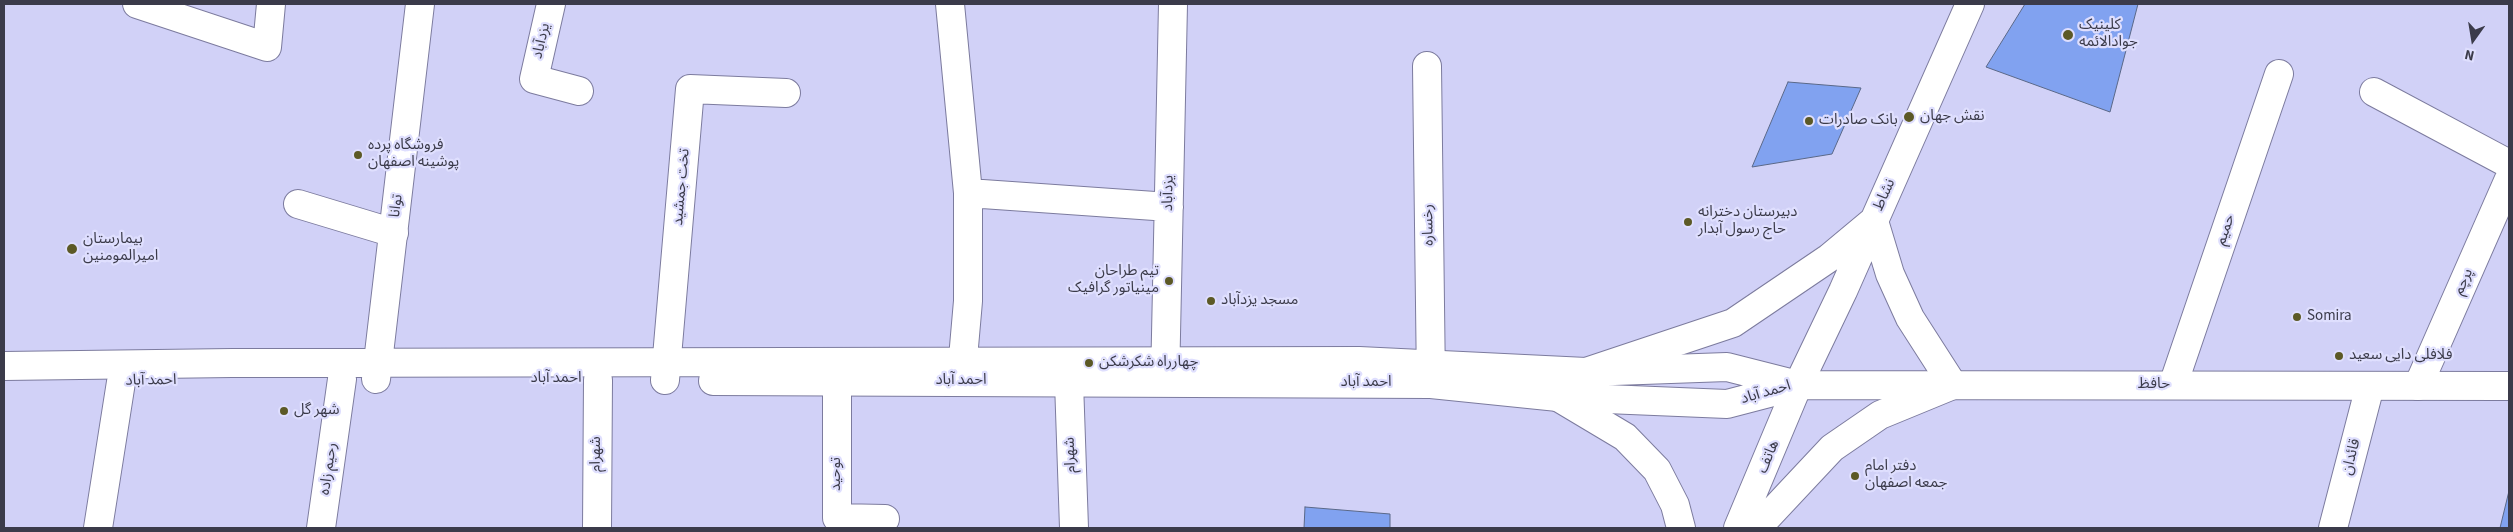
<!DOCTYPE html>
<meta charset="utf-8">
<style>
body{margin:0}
#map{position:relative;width:2513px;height:532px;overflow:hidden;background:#d1d1f7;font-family:"Source Sans 3",sans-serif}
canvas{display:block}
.frame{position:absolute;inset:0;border:5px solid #3b3b4a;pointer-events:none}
.north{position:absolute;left:2448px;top:15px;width:50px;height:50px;-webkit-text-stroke:4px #dfdffe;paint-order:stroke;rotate:193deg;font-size:14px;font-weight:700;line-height:20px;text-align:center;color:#3b3b4a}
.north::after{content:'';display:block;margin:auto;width:18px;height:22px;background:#3b3b4a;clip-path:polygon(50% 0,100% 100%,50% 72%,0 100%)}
</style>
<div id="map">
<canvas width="2513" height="532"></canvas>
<div class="frame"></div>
<div class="north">N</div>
</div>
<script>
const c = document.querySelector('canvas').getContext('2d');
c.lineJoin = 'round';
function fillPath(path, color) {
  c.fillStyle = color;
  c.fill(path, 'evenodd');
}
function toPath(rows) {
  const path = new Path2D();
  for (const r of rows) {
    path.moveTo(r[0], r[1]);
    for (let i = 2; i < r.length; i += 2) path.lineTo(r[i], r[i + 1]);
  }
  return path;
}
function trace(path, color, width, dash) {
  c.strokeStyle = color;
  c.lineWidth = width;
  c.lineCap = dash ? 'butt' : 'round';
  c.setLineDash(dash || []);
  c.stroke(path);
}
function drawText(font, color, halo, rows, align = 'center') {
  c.font = font + ' "Source Sans 3","Noto Sans Arabic",sans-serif';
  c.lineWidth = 4.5;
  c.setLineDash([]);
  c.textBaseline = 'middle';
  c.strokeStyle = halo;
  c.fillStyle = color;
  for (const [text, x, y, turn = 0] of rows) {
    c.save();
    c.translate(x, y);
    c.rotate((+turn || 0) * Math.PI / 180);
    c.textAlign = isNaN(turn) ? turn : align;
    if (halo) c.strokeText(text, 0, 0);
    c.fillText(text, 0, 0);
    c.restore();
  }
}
const building = toPath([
 [2025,4,2138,4,2110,112,1986,67,2025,4],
 [1788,82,1861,88,1832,154,1752,167,1788,82],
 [2509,491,2509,528,2500,528,2509,491],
 [1305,507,1390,514,1390,528,1304,528,1305,507]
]);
const street = toPath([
 [137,4,267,47,271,4],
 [551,4,534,79,579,91],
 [950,4,968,193,968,301,961,381],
 [1427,66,1431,384],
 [2374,92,2509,164],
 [968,193,1169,207],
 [298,204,394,233],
 [665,380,690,89,786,93],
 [837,381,837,518,885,519],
 [1069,382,1074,528],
 [1165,382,1173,4],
 [2173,385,2279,74],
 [2418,386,2509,179],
 [98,528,121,382],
 [321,528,342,379],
 [597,528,598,380],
 [2333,528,2370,386]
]);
const secondary = toPath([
 [4,366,232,363,1359,361,1586,372,1727,367,1798,385,2509,386],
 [376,379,420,4],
 [713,381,1431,384,1558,397,1727,404,1796,386]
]);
const primary = toPath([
 [1586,372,1733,323,1829,258,1871,223],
 [1558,397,1625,437,1657,470,1675,505,1681,528],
 [1738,528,1798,385,1843,291,1970,4],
 [1757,528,1832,448,1880,415,1953,385,1910,318,1890,274,1874,221]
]);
const markers = [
 [2068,35,6,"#5c5926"],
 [1909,117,6,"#5c5926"],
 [1809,121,5,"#5c5926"],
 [358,155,5,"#5c5926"],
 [1688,222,5,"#5c5926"],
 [72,249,6,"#5c5926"],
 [1169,281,5,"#5c5926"],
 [1211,301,5,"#5c5926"],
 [2297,317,5,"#5c5926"],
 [2339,356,5,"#5c5926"],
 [1089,363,5,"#5c5926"],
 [284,411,5,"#5c5926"],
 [1855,476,5,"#5c5926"]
];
const poiNames = [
 ["کلینیک",2079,26],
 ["جوادالائمه",2079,43],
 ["نقش جهان",1920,117],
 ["بانک صادرات",1819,121],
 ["فروشگاه پرده",368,146],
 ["پوشینه اصفهان",368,163],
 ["دبیرستان دخترانه",1698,213],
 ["حاج رسول آبدار",1698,230],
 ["بیمارستان",83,240],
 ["امیرالمومنین",83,257],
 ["تیم طراحان",1159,272,"right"],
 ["مینیاتور گرافیک",1159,289,"right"],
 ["مسجد یزدآباد",1221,301],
 ["Somira",2307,317],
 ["فلافلی دایی سعید",2349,356],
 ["چهارراه شکرشکن",1099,363],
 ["شهر گل",294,411],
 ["دفتر امام",1865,467],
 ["جمعه اصفهان",1865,484]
];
const streetNames = [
 ["یزدآباد",542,41,-77],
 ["تخت جمشید",682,187,-85],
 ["یزدآباد",1169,193,-89],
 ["نشاط",1885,195,-66],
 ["توانا",397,206,-83],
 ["رخساره",1429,225,-91],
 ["حمیم",2226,230,-71],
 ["پرچم",2464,282,-66],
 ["احمد آباد",556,379],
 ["احمد آباد",151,381,-1],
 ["احمد آباد",961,381],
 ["احمد آباد",1366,383],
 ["حافظ",2154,385],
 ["احمد آباد",1766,393,-16],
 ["شهرام",597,454,-90],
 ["شهرام",1071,455,-92],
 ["هاتف",1769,457,-67],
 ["قائدان",2352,457,-76],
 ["رحیم زاده",329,469,-82],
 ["توحید",837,474,-90]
];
fillPath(building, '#81a2f0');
trace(building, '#5a6888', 1);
trace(street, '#7c7b9e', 30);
trace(secondary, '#7c7b9e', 30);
trace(primary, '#7c7b9e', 30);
trace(street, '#fff', 28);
trace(secondary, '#fff', 28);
trace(primary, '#fff', 28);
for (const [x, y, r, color] of markers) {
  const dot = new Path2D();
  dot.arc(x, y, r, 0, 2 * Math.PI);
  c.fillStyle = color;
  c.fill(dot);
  trace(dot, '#dfdffe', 2);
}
drawText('15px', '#3b3b4a', '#dfdffe', poiNames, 'left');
drawText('15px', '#3b3b4a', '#dfdffe', streetNames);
</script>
